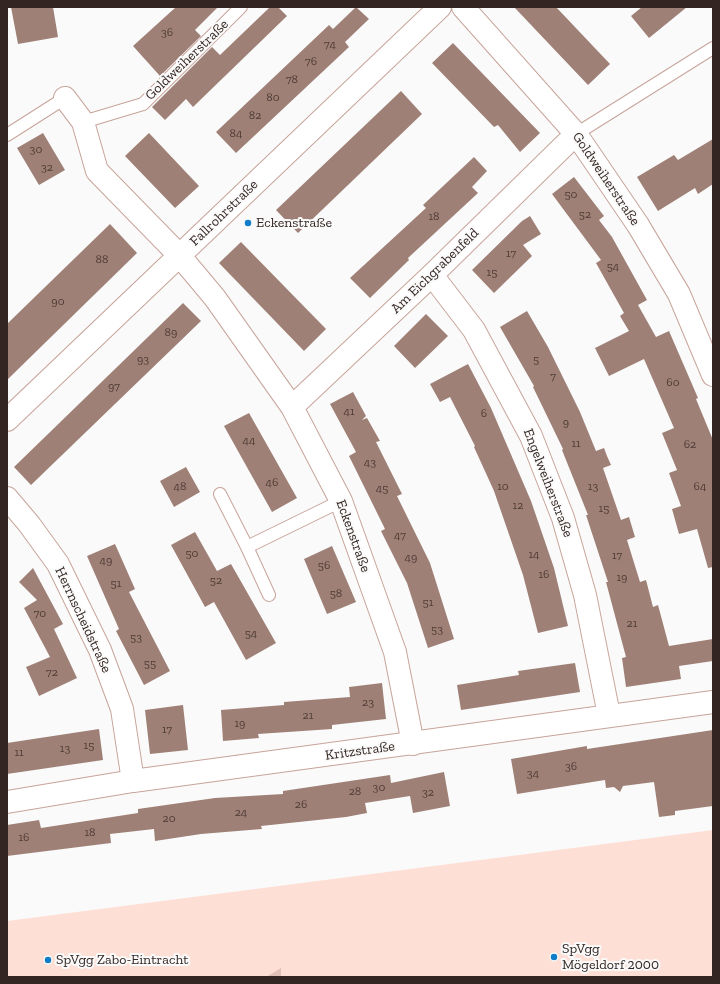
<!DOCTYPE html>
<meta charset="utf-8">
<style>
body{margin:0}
#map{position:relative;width:720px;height:984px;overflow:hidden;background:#fafafa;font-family:"Zilla Slab",serif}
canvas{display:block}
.frame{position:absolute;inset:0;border:8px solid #332521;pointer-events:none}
</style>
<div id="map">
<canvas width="720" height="984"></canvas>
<div class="frame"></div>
</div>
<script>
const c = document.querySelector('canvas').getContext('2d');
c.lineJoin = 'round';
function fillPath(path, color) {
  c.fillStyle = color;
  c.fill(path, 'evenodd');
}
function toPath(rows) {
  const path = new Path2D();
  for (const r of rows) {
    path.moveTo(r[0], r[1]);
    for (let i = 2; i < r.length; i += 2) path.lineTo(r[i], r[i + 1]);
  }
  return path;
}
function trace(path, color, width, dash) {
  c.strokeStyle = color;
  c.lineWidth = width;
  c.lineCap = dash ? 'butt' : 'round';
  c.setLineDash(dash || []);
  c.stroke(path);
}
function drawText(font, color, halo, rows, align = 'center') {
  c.font = font + ' "Zilla Slab",serif';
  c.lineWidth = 4;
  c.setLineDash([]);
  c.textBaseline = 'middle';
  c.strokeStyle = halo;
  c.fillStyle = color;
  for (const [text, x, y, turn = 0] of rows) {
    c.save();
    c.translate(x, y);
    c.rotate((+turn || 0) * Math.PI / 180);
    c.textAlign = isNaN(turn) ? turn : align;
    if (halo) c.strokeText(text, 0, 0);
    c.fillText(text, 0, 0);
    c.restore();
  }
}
const green = toPath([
 [713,830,713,977,281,977,280,969,266,977,7,977,7,921]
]);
const forest = toPath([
 [281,968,281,977,266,977]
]);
const building = toPath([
 [11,7,53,7,58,37,18,44],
 [176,7,218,7,195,30,201,36,160,76,133,46],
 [270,7,278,7,287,16,193,107,186,99,165,120,152,107,212,47,220,55],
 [356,7,369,19,345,42,349,47,236,153,216,132,329,25,333,29],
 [514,7,556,7,610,64,588,85],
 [642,7,687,7,649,38,631,16],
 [453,43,540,133,520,152,498,125,494,127,432,63],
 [401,91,422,114,298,233,276,210],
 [43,133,65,170,39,185,17,148],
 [149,133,199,186,175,208,125,156],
 [713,139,713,184,698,194,695,188,658,211,637,177,674,155,678,160],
 [474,157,487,171,472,187,478,193,408,258,409,260,370,298,350,278,426,208,423,205],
 [574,177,604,216,599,220,612,237,647,300,638,305,656,337,669,331,698,398,696,399,713,440,713,567,708,568,697,529,679,534,672,509,681,506,669,473,677,470,662,433,674,428,644,359,609,376,595,348,629,331,620,316,624,313,596,263,601,260,552,194],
 [530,216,541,234,523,245,532,256,494,293,472,270,522,221],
 [110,224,137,253,7,380,7,324],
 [241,242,326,329,304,351,219,263],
 [183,303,201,321,31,485,14,467],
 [527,311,548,347,580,412,596,451,604,448,607,456,611,465,603,468,621,520,629,517,635,537,627,540,640,582,646,580,653,607,658,605,669,646,713,639,713,661,679,666,681,679,626,687,622,658,626,657,606,582,608,582,586,515,588,515,562,450,563,449,533,387,534,386,500,327],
 [426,314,448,336,415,368,394,346],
 [468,364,491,408,531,501,554,568,568,626,538,633,523,575,494,491,474,447,475,446,450,397,440,402,430,384],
 [353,392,366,416,362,420,367,418,380,441,376,442,402,494,397,496,430,563,454,639,428,648,407,583,381,531,385,529,349,456,356,452,330,404],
 [249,413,297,498,272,512,224,426],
 [186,467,200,492,174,507,160,481],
 [195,532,217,571,231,564,276,643,246,660,214,602,205,607,171,545],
 [115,544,135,589,129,592,170,671,144,685,116,631,119,629,87,556],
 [332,546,356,602,327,614,304,559],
 [33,568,63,624,54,629,77,678,39,696,26,667,50,657,24,608,37,600,19,582],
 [575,663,580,692,461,710,457,685,519,675,518,671],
 [382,683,386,719,332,725,332,729,258,734,259,738,223,741,221,710,284,705,284,702,350,697,349,687],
 [183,705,188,750,150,754,145,710],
 [99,729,103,760,7,774,7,743],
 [713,730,713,806,675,811,675,815,659,817,654,782,623,786,620,792,614,787,606,788,605,780,517,794,511,759,587,746,587,749],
 [444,772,450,806,413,813,410,796,365,803,367,813,346,817,261,826,262,829,201,834,155,841,154,829,110,834,111,843,7,856,7,825,39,820,41,828,138,813,138,809,215,798,283,794,283,791,390,775,391,783]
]);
const service = toPath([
 [83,122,143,104,241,7],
 [576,134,713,48],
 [7,135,65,98],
 [220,494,247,547,341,501],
 [247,547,269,595]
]);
const minor = toPath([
 [463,7,576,134,638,225,679,294,713,375],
 [65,98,83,122,97,171,179,255,215,298,292,407,341,501,395,652,413,744],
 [432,275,474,330,531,436,563,518,585,595,609,715],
 [292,407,432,275,576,134],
 [7,420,440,7],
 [7,498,29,524,58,564,100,650,122,709,133,781],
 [7,802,133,781,713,702]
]);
const markers = [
 [248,223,4,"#0f7dc7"],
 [554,957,4,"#0f7dc7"],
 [48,960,4,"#0f7dc7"]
];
const numberNames = [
 ["36",167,33],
 ["74",330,45],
 ["76",311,62],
 ["78",292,80],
 ["80",273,98],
 ["82",255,116],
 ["84",236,134],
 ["30",36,150],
 ["32",47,168],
 ["50",571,195],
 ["52",585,215],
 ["18",434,217],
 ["17",511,254],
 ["88",102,260],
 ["54",613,267],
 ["15",492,273],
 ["90",58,302],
 ["89",171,333],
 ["93",143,360],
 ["5",536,360],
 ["7",553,377],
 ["60",673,383],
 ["97",114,387],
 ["41",349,412],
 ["6",484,414],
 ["9",566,423],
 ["44",249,441],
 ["11",576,444],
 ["62",690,445],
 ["43",370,463],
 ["46",272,483],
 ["48",180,487],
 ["10",503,487],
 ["13",593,487],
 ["64",700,487],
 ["45",382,489],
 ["12",518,506],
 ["15",604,509],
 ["47",400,536],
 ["50",192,554],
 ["14",534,555],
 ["17",617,556],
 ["49",411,558],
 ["49",106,561],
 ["56",324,566],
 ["16",544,575],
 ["19",622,578],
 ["52",216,581],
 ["51",116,584],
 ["58",336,594],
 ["51",428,603],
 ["70",40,614],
 ["21",632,624],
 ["53",437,630],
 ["54",251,634],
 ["53",136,638],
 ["55",150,664],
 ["72",52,673],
 ["23",368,703],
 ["21",308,716],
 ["19",240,724],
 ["17",167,730],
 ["15",89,746],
 ["13",65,749],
 ["11",19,753],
 ["36",571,767],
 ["34",533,774],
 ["30",379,788],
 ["28",355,792],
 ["32",428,793],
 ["26",301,805],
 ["24",241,813],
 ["20",169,819],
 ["18",90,833],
 ["16",24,838]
];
const streetNames = [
 ["Goldweiherstraße",187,60,-44],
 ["Goldweiherstraße",606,179,56],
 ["Fallrohrstraße",224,213,-44],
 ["Am Eichgrabenfeld",435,271,-44],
 ["Engelweiherstraße",548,483,69],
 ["Eckenstraße",353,536,70],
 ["Herrnscheidstraße",83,620,65],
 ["Kritzstraße",360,751,-8]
];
const poiNames = [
 ["Eckenstraße",256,223],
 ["SpVgg",562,949],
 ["Mögeldorf 2000",562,965],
 ["SpVgg Zabo-Eintracht",56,960]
];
fillPath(green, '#fedfd5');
fillPath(forest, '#e1c0b6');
fillPath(building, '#9f8077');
trace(service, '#c7a49a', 14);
trace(minor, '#c7a49a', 24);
trace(service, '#fff', 12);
trace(minor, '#fff', 22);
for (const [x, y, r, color] of markers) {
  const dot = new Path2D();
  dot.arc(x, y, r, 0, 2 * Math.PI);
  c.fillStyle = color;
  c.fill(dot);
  trace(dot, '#fafafa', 1.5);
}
drawText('12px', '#4e3c36', null, numberNames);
drawText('14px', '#332521', '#fafafa', streetNames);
drawText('14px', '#332521', '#fafafa', poiNames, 'left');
</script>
